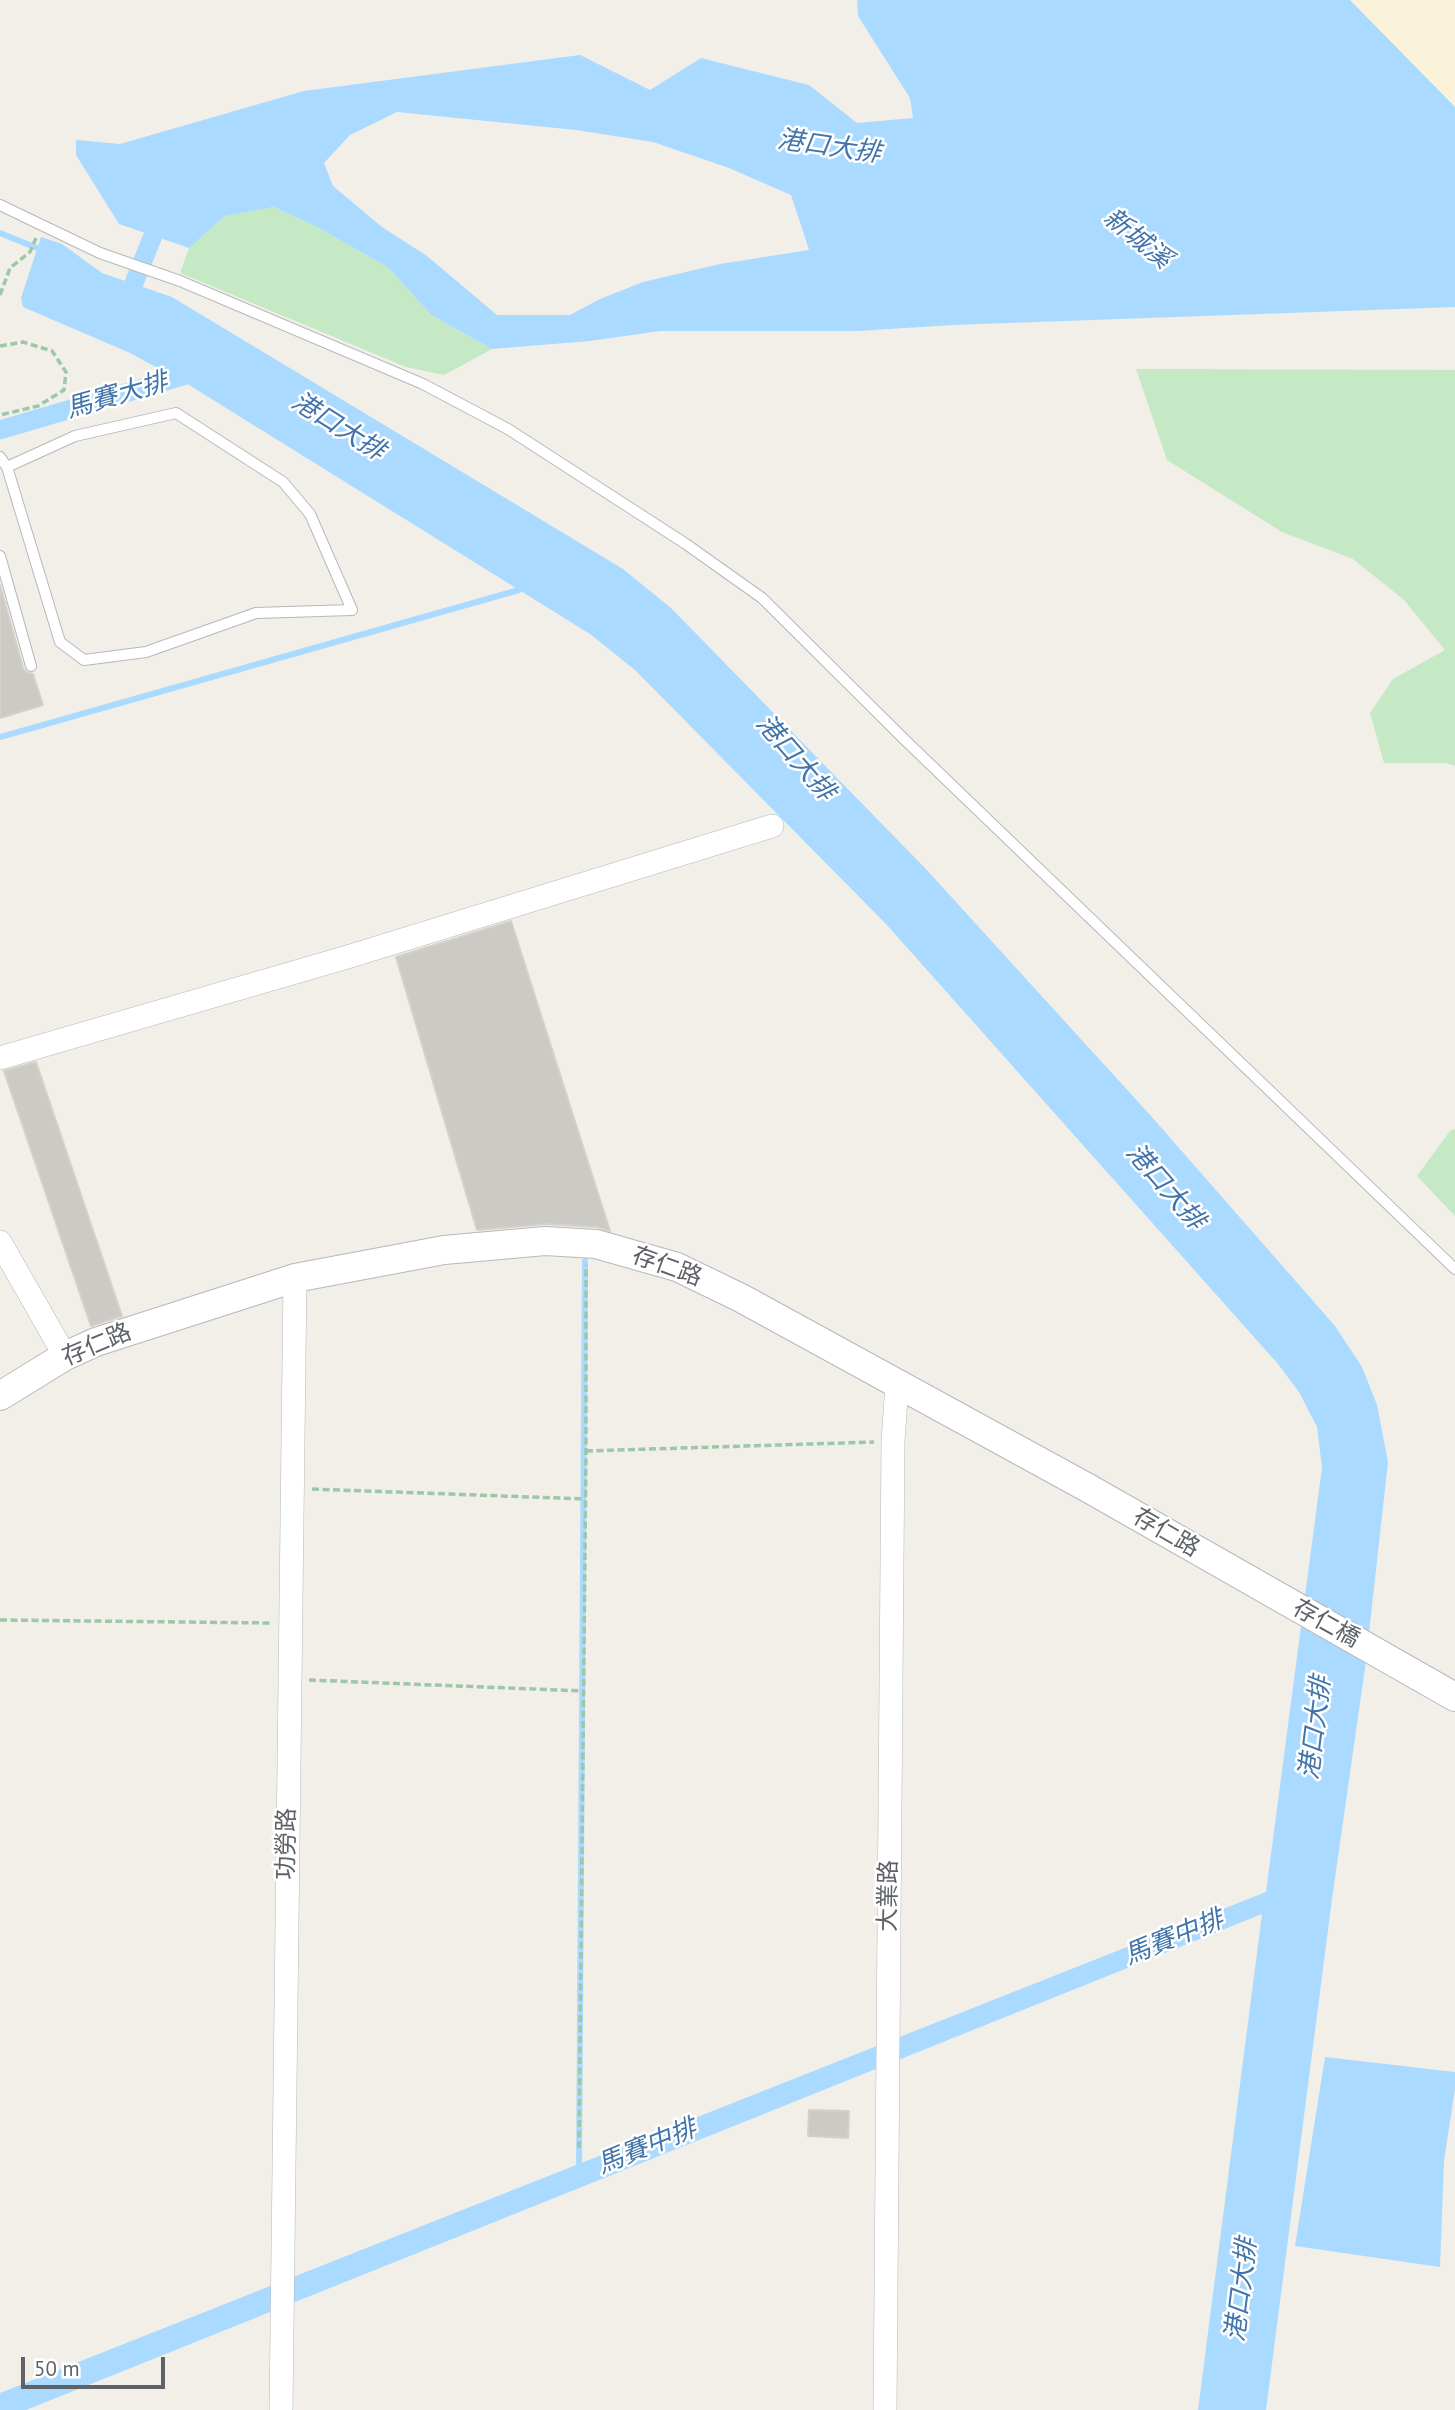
<!DOCTYPE html>
<meta charset="utf-8">
<style>
body{margin:0}
#map{position:relative;width:1455px;height:2410px;overflow:hidden;background:#f1efe8;font-family:"PT Sans",sans-serif}
canvas{display:block}
.scale{position:absolute;left:21px;top:2357px;width:144px;height:32px;box-sizing:border-box;border:4px solid #5f6368;border-top:0;padding-left:9px;font-size:21px;line-height:24px;white-space:nowrap;color:#5f6368;-webkit-text-stroke:5px #fff;paint-order:stroke}
</style>
<div id="map">
<canvas width="1455" height="2410"></canvas>
<div class="scale">50 m</div>
</div>
<script>
const c = document.querySelector('canvas').getContext('2d');
c.lineJoin = 'round';
function fillPath(path, color) {
  c.fillStyle = color;
  c.fill(path, 'evenodd');
}
function toPath(rows) {
  const path = new Path2D();
  for (const r of rows) {
    path.moveTo(r[0], r[1]);
    for (let i = 2; i < r.length; i += 2) path.lineTo(r[i], r[i + 1]);
  }
  return path;
}
function trace(path, color, width, dash) {
  c.strokeStyle = color;
  c.lineWidth = width;
  c.lineCap = dash ? 'butt' : 'round';
  c.setLineDash(dash || []);
  c.stroke(path);
}
function drawText(font, color, halo, rows, align = 'center') {
  c.font = font + ' "PT Sans","Noto Sans TC",sans-serif';
  c.lineWidth = 5;
  c.setLineDash([]);
  c.textBaseline = 'middle';
  c.strokeStyle = halo;
  c.fillStyle = color;
  for (const [text, x, y, turn = 0] of rows) {
    c.save();
    c.translate(x, y);
    c.rotate((+turn || 0) * Math.PI / 180);
    c.textAlign = isNaN(turn) ? turn : align;
    if (halo) c.strokeText(text, 0, 0);
    c.fillText(text, 0, 0);
    c.restore();
  }
}
const green = toPath([
 [274,207,317,227,389,268,431,315,492,349,444,375,406,367,180,273,189,248,225,216],
 [1136,369,1455,370,1455,766,1446,763,1384,763,1370,713,1393,679,1445,650,1404,600,1353,559,1282,532,1167,460],
 [1455,1129,1455,1216,1417,1176,1450,1131]
]);
const sand = toPath([
 [1350,0,1455,0,1455,107]
]);
const water = toPath([
 [857,0,1350,0,1455,107,1455,307,953,325,857,331,660,331,590,341,492,349,431,315,389,268,317,227,274,207,225,216,189,248,119,224,76,155,76,140,120,144,304,91,580,55,650,90,701,58,809,85,857,123,913,118,910,98,858,16],
 [397,112,576,130,653,142,729,168,791,195,809,250,720,264,643,282,600,299,570,315,497,315,427,256,382,227,333,186,324,163,350,135],
 [41,237,62,244,102,273,172,297,623,569,671,608,925,868,1151,1116,1335,1326,1362,1367,1377,1405,1388,1462,1365,1668,1332,1899,1266,2410,1198,2410,1262,1914,26,2410,0,2410,0,2393,1266,1892,1322,1467,1317,1427,1299,1392,1278,1364,886,924,635,670,590,634,189,385,130,353,23,307,21,298],
 [1325,2057,1455,2072,1455,2089,1444,2161,1440,2267,1295,2246]
]);
const stream = toPath([
 [0,233,37,248],
 [0,737,519,590],
 [579,2170,585,1261]
]);
const canal = toPath([
 [124,308,162,213],
 [0,430,200,371]
]);
const building = toPath([
 [0,585,23,668,26,672,33,674,43,705,0,718,0,585],
 [511,921,610,1231,597,1227,546,1224,477,1230,396,957,511,921],
 [36,1062,122,1316,91,1326,4,1071,36,1062],
 [809,2110,849,2111,848,2138,808,2136,809,2110]
]);
const path = toPath([
 [0,295,10,268,30,252,36,238],
 [0,346,23,342,52,351,66,372,64,390,38,406,0,415],
 [586,1451,874,1442],
 [312,1489,585,1499],
 [0,1620,271,1623],
 [309,1680,583,1691],
 [579,2148,586,1451,586,1265]
]);
const service = toPath([
 [0,205,100,253,180,281,423,384,508,429,686,544,762,598,906,741,1455,1269],
 [0,457,7,467,60,642,84,660,146,652,256,613,352,610,310,514,283,482,176,413,75,436,7,467],
 [0,556,31,666]
]);
const minor = toPath([
 [0,1058,344,958,772,826],
 [0,1242,65,1356],
 [281,2410,295,1278],
 [885,2410,893,1442,897,1383]
]);
const tertiary = toPath([
 [0,1396,65,1356,96,1342,295,1278,444,1250,545,1241,596,1244,677,1267,741,1298,1088,1488,1455,1697]
]);
const streetNames = [
 ["存仁路",667,1267,20],
 ["存仁路",97,1345,-23],
 ["存仁路",1166,1533,30],
 ["存仁橋",1326,1624,29],
 ["功勞路",287,1844,-89],
 ["大業路",889,1896,-89]
];
const waterNames = [
 ["港口大排",829,147,8],
 ["新城溪",1137,239,39],
 ["馬賽大排",117,396,-16],
 ["港口大排",338,427,32],
 ["港口大排",795,758,49],
 ["港口大排",1165,1187,49],
 ["港口大排",1316,1728,-83],
 ["馬賽中排",1174,1938,-22],
 ["馬賽中排",647,2147,-22],
 ["港口大排",1242,2290,-83]
];
fillPath(green, '#c5e8c5');
fillPath(sand, '#fbf3d9');
fillPath(water, '#aadaff');
trace(stream, '#aadaff', 6);
trace(canal, '#aadaff', 19);
fillPath(building, '#cccac5');
trace(building, '#d6d1c6', 2);
trace(service, '#b5b8bc', 12);
trace(minor, '#b5b8bc', 24);
trace(tertiary, '#b5b8bc', 30);
trace(path, '#9cc7a9', 3.5, [7, 3.5]);
trace(service, '#fff', 10);
trace(minor, '#fff', 23);
trace(tertiary, '#fff', 28);
drawText('24px', '#5f6368', '#fff', streetNames);
drawText('italic 26px', '#4174aa', '#fff', waterNames);
</script>
